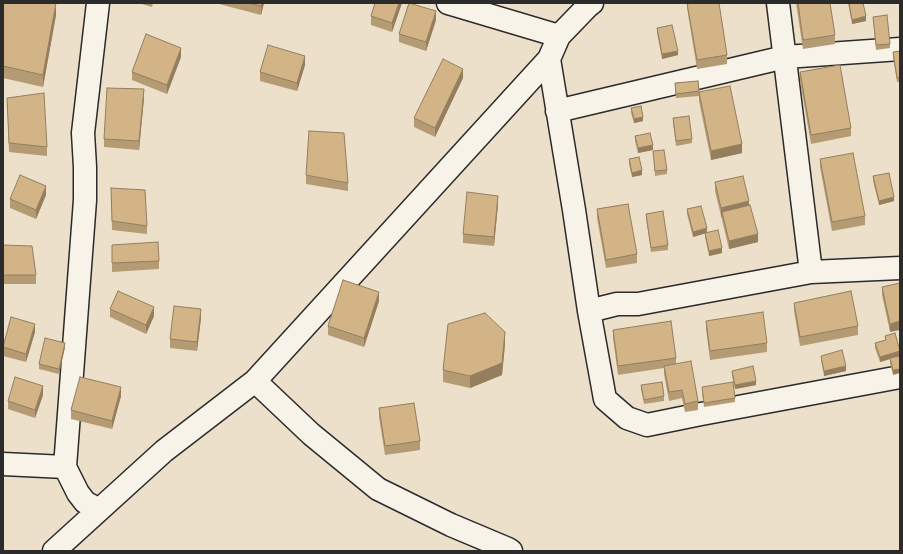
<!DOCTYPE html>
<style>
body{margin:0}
#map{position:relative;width:903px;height:554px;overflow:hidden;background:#ece0cb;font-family:"Playpen Sans",sans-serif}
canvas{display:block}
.frame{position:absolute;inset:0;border:4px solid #2b2b2b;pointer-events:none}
</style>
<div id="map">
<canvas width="903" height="554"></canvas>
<div class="frame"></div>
</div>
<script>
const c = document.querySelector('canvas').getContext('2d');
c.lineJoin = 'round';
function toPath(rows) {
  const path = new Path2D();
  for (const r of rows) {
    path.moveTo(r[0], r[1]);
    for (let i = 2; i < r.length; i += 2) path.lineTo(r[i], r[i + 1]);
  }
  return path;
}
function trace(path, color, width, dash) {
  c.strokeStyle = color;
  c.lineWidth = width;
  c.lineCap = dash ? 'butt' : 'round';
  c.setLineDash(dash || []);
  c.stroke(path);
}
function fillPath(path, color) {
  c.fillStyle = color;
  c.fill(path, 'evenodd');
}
const minor = toPath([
 [98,3,83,133,85,167,85,200,65,467,78,493,85,502,99,510],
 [448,3,559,36],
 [778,3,811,272],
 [549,59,574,210,589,311,617,304,638,304,811,272,900,268],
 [557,111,785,57,900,49],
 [589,311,605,399,627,418,647,425,701,414,900,377],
 [255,381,311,434,378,489,451,525,508,549,511,551],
 [3,464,65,467],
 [54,551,164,451,255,381,549,59,559,36,587,7,592,3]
]);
const wall = toPath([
 [3,3,56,15,43,87,3,78],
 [138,3,153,3,152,7],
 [219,3,264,3,261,15,219,4],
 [375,3,402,3,392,32,371,25,371,16],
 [687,3,719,3,727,55,727,64,697,69,687,8],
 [796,3,830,3,835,35,835,44,803,49],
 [848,3,863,3,866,21,852,24],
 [873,17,890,44,890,48,876,50],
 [436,20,426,51,399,42,399,34],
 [657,28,678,55,662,59,657,33],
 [900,51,900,82,897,82,893,56,893,52],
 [181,57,167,94,132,80,132,72],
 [305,65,297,91,260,81,260,72],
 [800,72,851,128,851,136,811,144,800,81],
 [463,78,435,137,414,127,414,118],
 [698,81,699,92,742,153,711,160,699,101,699,96,676,98,675,83],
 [7,98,47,147,47,156,9,152],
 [144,98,139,150,104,147,104,139],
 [631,108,643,121,634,123,631,113],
 [673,118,692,139,692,143,676,146,673,123],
 [635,136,653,150,638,153,635,141],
 [653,151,667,170,667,174,655,176],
 [629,159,642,175,632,177,629,164],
 [820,159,865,216,865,225,832,231,820,167],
 [306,175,348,183,348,191,306,184],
 [873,176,894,201,879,205,873,181],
 [715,182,749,205,758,242,729,249,715,191],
 [111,188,147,226,147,234,112,230],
 [46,195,36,219,10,208,10,199],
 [498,204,494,246,463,243,463,234],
 [597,209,637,254,637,263,606,268,597,218],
 [687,209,707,232,722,253,709,256,705,237,705,233,693,237,687,214],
 [646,214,668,245,668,250,651,252,646,218],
 [3,245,36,275,36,284,3,284],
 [112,253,159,261,159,269,112,272],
 [900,283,890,332,882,295,882,287],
 [379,301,364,347,328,335,328,326],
 [794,303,858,326,858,335,800,346,794,311],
 [110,309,154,316,146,334,110,317],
 [201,318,197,351,170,348,170,339],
 [706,321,767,343,767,352,710,360,706,329],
 [613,330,676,358,676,363,698,401,698,410,685,412,682,398,669,401,664,374,664,368,618,375,613,338],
 [35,332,26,362,3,356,3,345],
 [895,333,893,375,890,363,890,359,880,362,875,348,875,343,885,340,885,336],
 [505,344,502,375,470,388,443,382,443,370],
 [65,347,59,374,39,369,39,364],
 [821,356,846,371,824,376,821,360],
 [732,371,756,385,735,389,732,376],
 [641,385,664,396,664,401,644,404,641,389],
 [702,387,735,398,735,402,704,407,702,392],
 [43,395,35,418,8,409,8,401],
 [121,396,112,429,71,419,71,410],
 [379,408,420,441,420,450,385,455,379,417]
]);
const shadedWall = toPath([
 [56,3,56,15,43,87,43,75],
 [262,3,264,3,261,15,261,6],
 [399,3,402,3,392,32,392,23],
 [436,11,436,20,426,51,426,42],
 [866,16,866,21,852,24,852,20],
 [181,48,181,57,167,94,167,85],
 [678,51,678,55,662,59,662,54],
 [305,56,305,65,297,91,297,83],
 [463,69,463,78,435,137,435,128],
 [144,89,144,98,139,150,139,141],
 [643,117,643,121,634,123,634,119],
 [742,144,742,153,711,160,711,151],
 [653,145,653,150,638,153,638,148],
 [642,170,642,175,632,177,632,173],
 [46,186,46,195,36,219,36,210],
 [498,196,498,204,494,246,494,237],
 [894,197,894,201,879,205,879,201],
 [749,201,749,210,722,212,722,217,721,217,721,208],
 [707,228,707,233,693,237,693,232],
 [758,234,758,242,729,249,729,241],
 [722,248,722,253,709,256,709,251],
 [379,292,379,301,364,347,364,338],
 [154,307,154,316,146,334,146,325],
 [201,309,201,318,197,351,197,342],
 [900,321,900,330,890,332,890,324],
 [35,324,35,332,26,362,26,354],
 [505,332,505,344,502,375,470,388,470,376],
 [65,343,65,347,59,374,59,369],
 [900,351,900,356,880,362,880,357],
 [846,366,846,371,824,376,824,371],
 [900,369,900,373,893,375,893,370],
 [756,381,756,385,735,389,735,385],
 [43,386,43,395,35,418,35,410],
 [121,387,121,396,112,429,112,421]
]);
const building = toPath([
 [3,3,56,3,43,75,3,66,3,3],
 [248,3,262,3,261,6,248,3],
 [375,3,399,3,392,23,371,16,375,3],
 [409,3,436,11,426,42,399,34,409,3],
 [687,3,719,3,727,55,697,60,687,3],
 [798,3,830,3,835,35,803,40,798,3],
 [849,3,863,3,866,16,852,20,849,3],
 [887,15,890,44,876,45,873,17,887,15],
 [672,25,678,51,662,54,657,28,672,25],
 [146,34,181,48,167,85,132,72,146,34],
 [268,45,305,56,297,83,260,72,268,45],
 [900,51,900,77,897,78,893,52,900,51],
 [443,59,463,69,435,128,414,118,443,59],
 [840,65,851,128,811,135,800,72,840,65],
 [698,81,699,91,676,94,675,83,698,81],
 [730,86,742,144,711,151,699,92,730,86],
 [107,88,144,89,139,141,104,139,107,88],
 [44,93,47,147,9,143,7,98,44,93],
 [641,106,643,117,634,119,631,108,641,106],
 [689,116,692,139,676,141,673,118,689,116],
 [309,131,344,133,348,183,306,175,309,131],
 [650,133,653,145,638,148,635,136,650,133],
 [664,150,667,170,655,171,653,151,664,150],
 [853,153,865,216,832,222,820,159,853,153],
 [639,157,642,170,632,173,629,159,639,157],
 [889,173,894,197,879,201,873,176,889,173],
 [20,175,46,186,36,210,10,199,20,175],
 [743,176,749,201,721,208,715,182,743,176],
 [111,188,145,190,147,226,112,221,111,188],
 [467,192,498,196,494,237,463,234,467,192],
 [628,204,637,254,606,260,597,209,628,204],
 [750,205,758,234,729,241,722,212,750,205],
 [701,206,707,228,693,232,687,209,701,206],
 [663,211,668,245,651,248,646,214,663,211],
 [718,230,722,248,709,251,705,233,718,230],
 [158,242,159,261,112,263,112,245,158,242],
 [3,245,32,246,36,275,3,275,3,245],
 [343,280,379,292,364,338,328,326,343,280],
 [900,283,900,321,890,324,882,287,900,283],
 [118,291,154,307,146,325,110,309,118,291],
 [851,291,858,326,800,337,794,303,851,291],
 [174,306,201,309,197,342,170,339,174,306],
 [763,312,767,343,710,351,706,321,763,312],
 [485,313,505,332,502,363,470,376,443,370,448,324,485,313],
 [11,317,35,324,26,354,3,347,11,317],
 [671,321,676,358,618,366,613,330,671,321],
 [895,333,900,351,880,357,875,343,886,340,885,336,895,333],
 [45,338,65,343,59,369,39,364,45,338],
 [842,350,846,366,824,371,821,356,842,350],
 [900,356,900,369,893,370,890,358,900,356],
 [691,361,698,401,685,404,682,390,669,392,664,366,691,361],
 [753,366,756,381,735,385,732,371,753,366],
 [15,377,43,386,35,410,8,401,15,377],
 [80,377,121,387,112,421,71,410,80,377],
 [662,382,664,396,644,400,641,385,662,382],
 [733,382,735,398,704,403,702,387,733,382],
 [414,403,420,441,385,446,379,408,414,403]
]);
trace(minor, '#2b2b2b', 25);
trace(minor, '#f7f3e8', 22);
fillPath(wall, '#b59b73');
fillPath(shadedWall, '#937e5e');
fillPath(building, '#d2b486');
trace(building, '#937e5e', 1);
</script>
